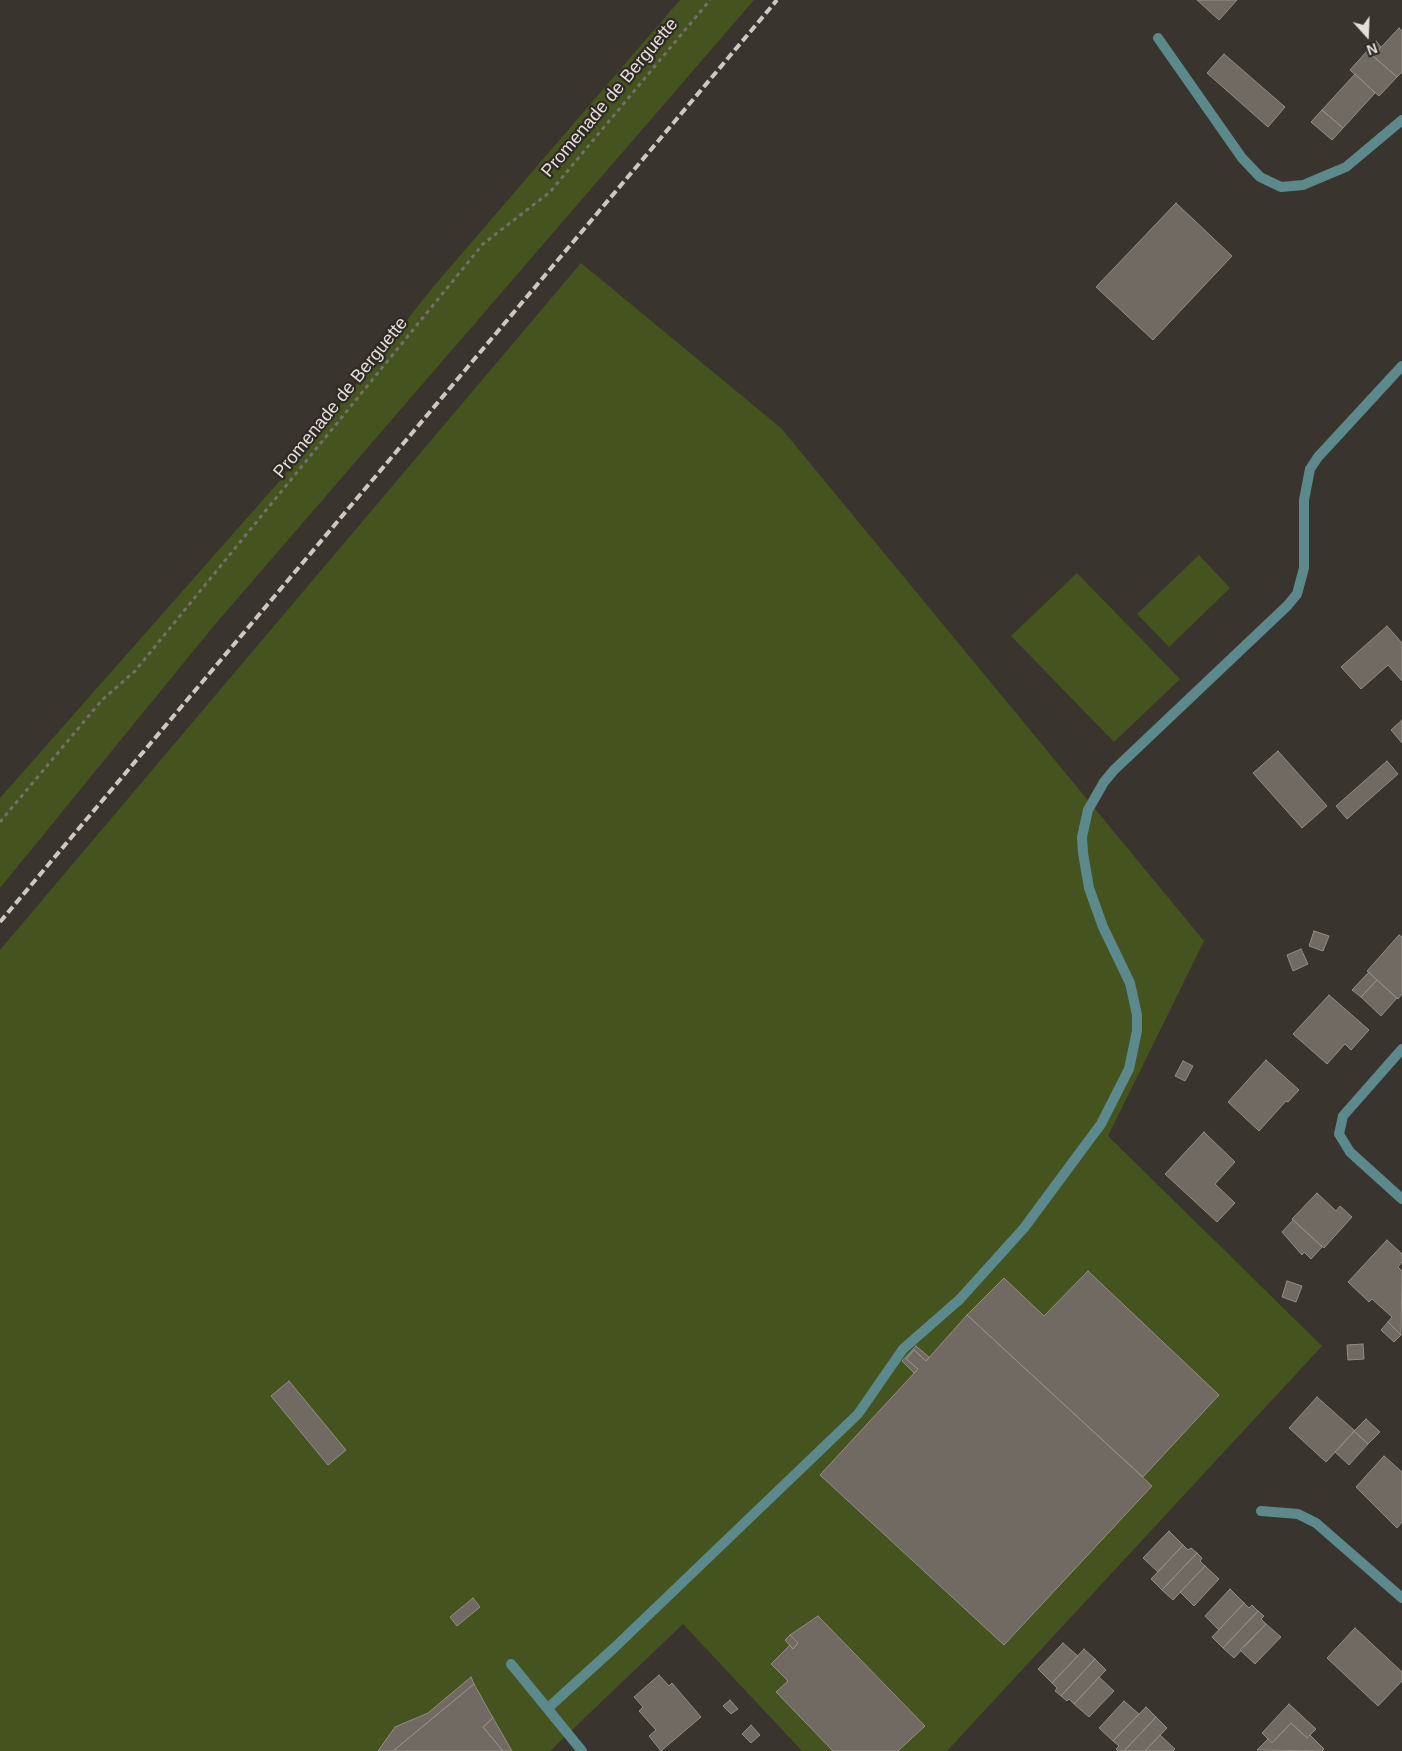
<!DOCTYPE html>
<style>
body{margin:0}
#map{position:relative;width:1402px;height:1751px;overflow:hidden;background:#3a342e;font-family:Helvetica,sans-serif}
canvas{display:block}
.north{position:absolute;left:1342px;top:10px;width:50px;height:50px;-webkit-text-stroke:4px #302a24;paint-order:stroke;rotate:160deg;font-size:14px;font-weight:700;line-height:20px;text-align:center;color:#e3dfdb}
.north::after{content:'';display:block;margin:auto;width:18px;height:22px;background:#e3dfdb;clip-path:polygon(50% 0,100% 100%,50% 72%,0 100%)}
</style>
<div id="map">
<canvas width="1402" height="1751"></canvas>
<div class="north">N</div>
</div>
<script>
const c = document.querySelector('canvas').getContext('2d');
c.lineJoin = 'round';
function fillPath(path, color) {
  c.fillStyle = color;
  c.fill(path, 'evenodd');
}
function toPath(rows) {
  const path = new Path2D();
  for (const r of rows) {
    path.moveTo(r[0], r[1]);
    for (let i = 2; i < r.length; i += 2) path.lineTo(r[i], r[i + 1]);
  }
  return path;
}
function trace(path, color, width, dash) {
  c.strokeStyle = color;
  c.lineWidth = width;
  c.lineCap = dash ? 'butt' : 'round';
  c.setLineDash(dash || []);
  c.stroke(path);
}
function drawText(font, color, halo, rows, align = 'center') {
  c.font = font + ' Helvetica,sans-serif';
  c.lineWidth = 4.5;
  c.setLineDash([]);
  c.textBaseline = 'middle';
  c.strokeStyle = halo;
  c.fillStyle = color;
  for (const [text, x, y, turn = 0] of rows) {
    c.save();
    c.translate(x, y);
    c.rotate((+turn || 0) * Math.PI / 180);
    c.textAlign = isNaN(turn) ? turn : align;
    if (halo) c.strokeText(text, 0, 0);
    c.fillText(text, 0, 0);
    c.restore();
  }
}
const green = toPath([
 [680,0,754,0,212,628,0,888,0,798,284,476,433,287],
 [581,263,781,428,1204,941,1108,1136,1322,1346,947,1751,802,1751,683,1624,550,1751,0,1751,0,950],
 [1199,555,1230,588,1169,647,1137,614],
 [1077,573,1180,679,1114,742,1011,636]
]);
const building = toPath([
 [1197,0,1237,0,1219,20,1197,0],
 [1399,28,1402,31,1402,72,1397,77,1373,56,1399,28],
 [1376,41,1381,47,1373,56,1397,77,1379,96,1350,70,1376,41],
 [1224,54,1285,107,1268,127,1207,73,1224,54],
 [1355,74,1375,93,1343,128,1322,110,1355,74],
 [1322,110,1343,128,1332,140,1311,122,1322,110],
 [1176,203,1232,256,1153,340,1096,287,1176,203],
 [1387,626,1402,643,1402,681,1388,665,1361,689,1341,667,1387,626],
 [1402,720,1402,743,1391,730,1402,720],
 [1278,751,1327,806,1302,828,1253,773,1278,751],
 [1387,761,1398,774,1347,819,1336,806,1387,761],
 [1314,931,1329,936,1323,951,1309,946,1314,931],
 [1399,935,1402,937,1402,994,1398,999,1367,971,1399,935],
 [1301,949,1308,964,1293,971,1287,955,1301,949],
 [1369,972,1377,980,1361,997,1352,990,1369,972],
 [1377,980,1397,998,1381,1016,1361,997,1377,980],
 [1329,995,1369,1030,1351,1050,1345,1044,1327,1064,1293,1034,1329,995],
 [1266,1060,1299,1090,1288,1102,1286,1101,1259,1131,1228,1102,1266,1060],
 [1183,1061,1193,1066,1185,1081,1175,1076,1183,1061],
 [1204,1132,1235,1162,1215,1184,1235,1203,1217,1222,1165,1174,1204,1132],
 [1317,1193,1336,1211,1340,1206,1352,1217,1324,1248,1292,1219,1317,1193],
 [1293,1220,1322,1247,1311,1259,1304,1252,1302,1255,1282,1232,1293,1220],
 [1387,1240,1402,1254,1402,1262,1398,1267,1402,1271,1401,1335,1388,1322,1392,1317,1372,1299,1369,1302,1348,1282,1387,1240],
 [1088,1271,1219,1395,1143,1477,967,1315,1004,1278,1044,1316,1088,1271],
 [1287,1281,1302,1286,1296,1302,1282,1297,1287,1281],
 [967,1315,1152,1486,1004,1645,820,1475,918,1369,906,1359,914,1350,926,1361,967,1315],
 [1388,1322,1401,1335,1394,1342,1381,1330,1388,1322],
 [1363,1344,1364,1359,1348,1360,1347,1345,1363,1344],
 [916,1346,929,1357,926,1361,914,1350,906,1359,918,1369,914,1373,902,1361,916,1346],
 [289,1381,346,1450,328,1465,271,1396,289,1381],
 [1317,1397,1355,1431,1326,1462,1289,1428,1317,1397],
 [1366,1419,1380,1432,1368,1444,1354,1431,1366,1419],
 [1354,1431,1368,1444,1349,1465,1335,1452,1354,1431],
 [1384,1456,1402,1472,1402,1522,1397,1528,1356,1487,1384,1456],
 [1169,1531,1183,1545,1158,1572,1143,1558,1169,1531],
 [1183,1545,1188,1550,1191,1548,1197,1553,1162,1590,1151,1579,1183,1545],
 [1197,1553,1202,1558,1200,1561,1205,1566,1173,1600,1162,1590,1197,1553],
 [1205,1566,1219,1579,1194,1606,1180,1592,1205,1566],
 [1230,1589,1244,1603,1219,1630,1205,1616,1230,1589],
 [473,1598,480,1607,457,1626,450,1617,473,1598],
 [1244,1603,1249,1608,1252,1605,1258,1611,1223,1648,1212,1637,1244,1603],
 [1258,1611,1264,1616,1261,1619,1266,1624,1234,1658,1223,1648,1258,1611],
 [818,1616,925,1726,898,1751,833,1751,776,1692,788,1681,771,1664,790,1645,793,1649,798,1643,790,1635,818,1616],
 [1266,1624,1281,1637,1255,1664,1240,1650,1266,1624],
 [1355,1628,1402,1672,1402,1681,1378,1706,1327,1658,1355,1628],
 [790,1635,798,1643,793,1649,785,1640,790,1635],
 [1063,1643,1078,1656,1052,1683,1038,1669,1063,1643],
 [1084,1649,1095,1659,1061,1696,1055,1691,1057,1688,1052,1683,1084,1649],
 [1095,1659,1106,1670,1074,1704,1069,1699,1067,1701,1061,1696,1095,1659],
 [659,1675,669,1686,672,1683,701,1717,661,1751,649,1736,656,1730,639,1711,643,1707,634,1697,659,1675],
 [471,1677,474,1684,393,1751,378,1751,395,1727,428,1713,471,1677],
 [1099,1677,1114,1691,1089,1717,1074,1704,1099,1677],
 [474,1684,493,1718,483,1727,503,1751,393,1751,474,1684],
 [730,1700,738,1709,731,1714,723,1706,730,1700],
 [1124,1701,1139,1714,1113,1741,1099,1728,1124,1701],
 [1289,1704,1316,1729,1307,1738,1291,1723,1272,1743,1262,1733,1289,1704],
 [1146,1707,1156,1717,1124,1751,1118,1751,1116,1749,1119,1746,1113,1741,1146,1707],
 [1156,1717,1167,1728,1145,1751,1124,1751,1156,1717],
 [493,1718,512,1751,503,1751,483,1727,493,1718],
 [1291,1723,1307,1738,1310,1735,1324,1749,1322,1751,1257,1750,1268,1739,1272,1743,1291,1723],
 [751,1725,760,1735,751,1743,742,1734,751,1725],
 [1160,1735,1175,1749,1173,1751,1145,1751,1160,1735]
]);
const path = toPath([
 [0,822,102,700,135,671,483,244,550,192,710,0]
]);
const lane = toPath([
 [548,1708,614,1648,858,1414,903,1349,960,1299,1024,1228,1101,1124,1129,1069,1137,1031,1137,1015,1130,983,1103,927,1089,888,1083,853,1082,837,1088,810,1104,782,1114,770,1287,606,1297,594,1304,568,1304,500,1310,469,1318,457,1402,366]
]);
const street = toPath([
 [1158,38,1242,158,1260,177,1281,187,1303,185,1346,167,1402,120],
 [1402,1049,1343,1116,1339,1134,1350,1152,1402,1199],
 [1261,1511,1298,1514,1316,1523,1402,1598],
 [511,1664,582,1751]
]);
const rail = toPath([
 [0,922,777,0]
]);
const streetNames = [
 ["Promenade de Berguette",610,98,-50],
 ["Promenade de Berguette",341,398,-51]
];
fillPath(green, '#45531f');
fillPath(building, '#706a62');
trace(building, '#938d85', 1);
trace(path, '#746f69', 3, [4, 4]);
trace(lane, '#5c8a8c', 10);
trace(street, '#5c8a8c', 10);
trace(rail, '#ccc8c3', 4, [8, 4]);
drawText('18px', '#e3dfdb', '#302a24', streetNames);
</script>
